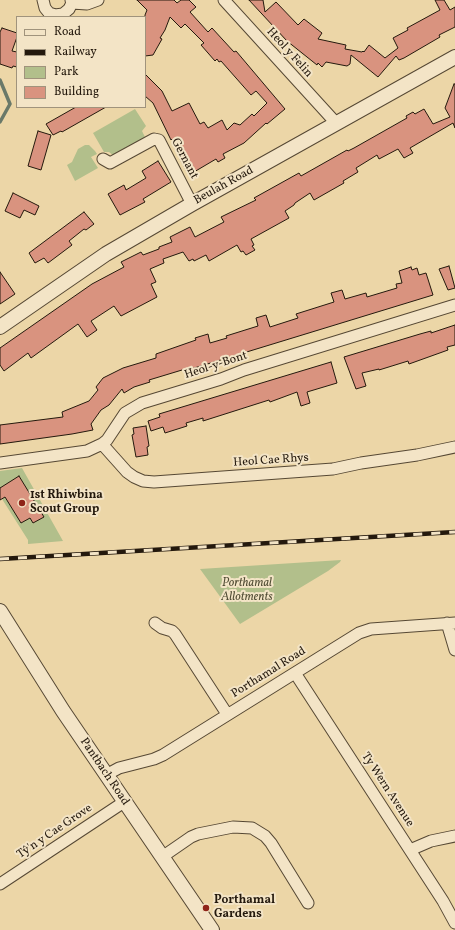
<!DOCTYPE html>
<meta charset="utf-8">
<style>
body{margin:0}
#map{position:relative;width:455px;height:930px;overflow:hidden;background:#ecd6a7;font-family:Vollkorn,serif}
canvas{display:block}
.legend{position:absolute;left:16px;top:16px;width:130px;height:92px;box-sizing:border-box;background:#f3e4c6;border:1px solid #a0937c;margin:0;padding:5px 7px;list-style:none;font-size:12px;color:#24190d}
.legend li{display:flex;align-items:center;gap:8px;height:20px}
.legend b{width:20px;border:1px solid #a0937c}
</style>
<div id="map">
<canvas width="455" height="930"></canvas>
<ul class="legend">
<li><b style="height:5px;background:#f3e4c6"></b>Road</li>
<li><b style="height:5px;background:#24190d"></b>Railway</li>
<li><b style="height:11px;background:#b2bf8b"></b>Park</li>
<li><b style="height:11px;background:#d9937f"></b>Building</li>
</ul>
</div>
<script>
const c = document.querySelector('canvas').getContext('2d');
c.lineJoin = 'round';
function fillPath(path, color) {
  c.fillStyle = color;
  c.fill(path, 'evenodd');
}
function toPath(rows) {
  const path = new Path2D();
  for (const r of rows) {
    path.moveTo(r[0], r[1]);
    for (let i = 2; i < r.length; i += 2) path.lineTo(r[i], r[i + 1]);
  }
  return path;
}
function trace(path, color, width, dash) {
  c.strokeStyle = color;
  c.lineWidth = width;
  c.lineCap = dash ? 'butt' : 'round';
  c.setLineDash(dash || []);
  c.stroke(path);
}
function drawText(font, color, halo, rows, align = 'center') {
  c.font = font + ' Vollkorn,serif';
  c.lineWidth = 4;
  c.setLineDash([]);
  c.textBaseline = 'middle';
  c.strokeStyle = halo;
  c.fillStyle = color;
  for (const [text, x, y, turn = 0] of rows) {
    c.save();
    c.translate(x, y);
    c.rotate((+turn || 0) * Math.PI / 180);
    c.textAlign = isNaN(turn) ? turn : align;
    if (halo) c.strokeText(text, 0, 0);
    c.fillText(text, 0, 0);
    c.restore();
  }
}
const green = toPath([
 [135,109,146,126,142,131,145,137,144,140,114,156,109,152,104,152,93,133],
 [85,145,89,145,95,151,97,154,91,157,98,168,75,181,67,165,72,162,78,149],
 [22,468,63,541,28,544,28,540,2,499,0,498,0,471],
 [341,560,340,562,328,571,240,624,200,569]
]);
const stream = toPath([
 [0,80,10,104,0,122]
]);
const building = toPath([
 [137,0,174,0,177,3,181,0,189,0,196,7,190,12,208,32,212,28,234,52,236,51,285,109,267,124,266,123,244,143,223,154,225,158,218,162,216,159,194,172,193,170,187,172,180,159,182,158,172,139,171,140,153,103,145,96,145,74,162,91,172,111,189,103,200,124,204,122,208,128,222,120,227,130,234,123,240,125,252,114,254,116,267,103,256,91,251,95,221,61,219,62,217,59,215,61,201,45,204,43,185,24,181,28,170,17,165,30,160,38,162,39,153,55,145,56,145,15,147,10,137,0],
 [249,0,263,0,265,12,276,2,298,25,304,19,322,33,318,39,346,45,345,49,362,52,363,51,364,52,369,45,385,58,398,48,393,38,408,30,407,28,440,10,435,0,444,0,450,10,455,7,455,27,439,35,440,37,404,58,399,60,396,56,378,77,351,55,350,64,347,66,326,62,322,67,318,63,317,65,287,41,249,0],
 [2,28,17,33,17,37,12,51,17,52,17,67,13,66,12,68,0,64,0,32,2,28],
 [454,84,455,84,455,128,453,123,410,148,413,153,404,158,398,149,379,159,377,155,356,168,358,172,343,181,344,183,314,200,310,193,295,203,294,205,285,211,289,218,251,239,254,245,252,246,255,250,246,255,243,251,241,252,237,245,209,261,206,255,194,261,193,259,189,261,183,252,163,259,164,263,150,269,156,282,151,284,157,297,121,316,114,306,91,321,97,330,87,337,78,324,31,358,28,353,4,371,0,365,0,348,92,284,124,267,121,262,141,252,143,255,159,249,159,247,172,242,170,237,190,227,195,237,224,222,221,217,256,200,254,198,299,173,301,176,347,150,348,151,354,148,407,118,406,116,413,112,415,114,424,109,433,124,450,117,445,108,454,84],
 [76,107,106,107,62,132,61,131,53,135,46,124,76,107],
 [38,131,51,135,41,170,28,166,38,131],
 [158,161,171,182,143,199,145,202,120,215,108,194,124,185,126,190,146,178,142,171,158,161],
 [13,193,39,206,35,215,24,210,20,218,5,211,13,193],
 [84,212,94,224,86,230,84,229,69,241,72,245,48,263,44,258,35,263,29,253,84,212],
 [449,266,455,288,448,290,439,269,449,266],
 [411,267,412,270,417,268,419,275,426,273,433,295,191,369,191,368,182,370,149,380,150,382,134,387,124,393,122,389,109,405,101,410,91,424,93,430,72,434,0,444,0,425,63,417,62,412,89,401,98,390,96,387,103,378,123,368,156,358,156,354,196,340,195,338,208,334,210,343,227,338,226,336,258,326,256,318,266,315,270,327,298,318,296,314,334,302,331,293,342,290,345,299,366,293,367,297,397,288,396,284,402,283,399,271,411,267],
 [0,272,15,294,0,304,0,272],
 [455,325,455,345,447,347,448,350,409,364,408,361,379,370,379,369,362,373,366,386,356,389,344,357,420,334,431,331,431,333,455,325],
 [331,362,337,383,307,392,310,403,301,406,297,392,270,402,269,400,203,421,203,418,186,423,187,426,165,433,163,427,151,431,148,421,160,417,159,414,331,362],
 [146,426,149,446,147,447,148,455,136,457,132,435,134,434,133,428,146,426],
 [19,476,44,517,33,523,30,518,21,523,5,497,0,500,0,488,19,476]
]);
const minor = toPath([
 [43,0,45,8,49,13,55,15,63,14,69,9,72,3,71,0],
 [224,0,336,123],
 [72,3,87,4,98,0],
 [103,159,110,163,154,139,159,140,192,204],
 [102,444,127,472,134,477,143,481,154,482,333,469,361,463,417,455,455,447],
 [0,463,87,451,102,444,107,440,125,413,142,403,221,379,244,370,455,305],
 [155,623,162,628,172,631,175,634,227,714],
 [447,623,455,650],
 [295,673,443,901,455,923],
 [106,775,119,768,154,759,163,755,359,633,371,629,455,623],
 [410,850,431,841,455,836],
 [162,857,191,837,198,834,233,827,252,828,265,836,271,843,308,903],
 [0,884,124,802]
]);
const tertiary = toPath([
 [0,327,106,254,192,204,455,57],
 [0,611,63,711,212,930]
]);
const rail = toPath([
 [0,559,455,532]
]);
const markers = [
 [22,503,4,"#8f2418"],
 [206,908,4,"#8f2418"]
];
const streetNames = [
 ["Heol y Felin",289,53,48],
 ["Gernant",184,159,62],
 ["Beulah Road",224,186,-29],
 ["Heol-y-Bont",216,366,-18],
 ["Heol Cae Rhys",271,461,-4],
 ["Porthamal Road",269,673,-32],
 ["Pantbach Road",104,772,56],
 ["Ty Wern Avenue",387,790,57],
 ["Tŷ'n y Cae Grove",55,832,-34]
];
const poiNames = [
 ["1st Rhiwbina",30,496],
 ["Scout Group",30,510],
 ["Porthamal",214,901],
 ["Gardens",214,915]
];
const parkNames = [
 ["Porthamal",247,584],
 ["Allotments",247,598]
];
fillPath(green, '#b2bf8b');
trace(stream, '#6a7969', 3.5);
fillPath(building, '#d9937f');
trace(building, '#24190d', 1);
trace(minor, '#564834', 13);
trace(tertiary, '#564834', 16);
trace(minor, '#f3e4c6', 11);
trace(tertiary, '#f3e4c6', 14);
trace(rail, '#24190d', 4.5);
trace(rail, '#f3e4c6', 3, [9]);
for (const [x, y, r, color] of markers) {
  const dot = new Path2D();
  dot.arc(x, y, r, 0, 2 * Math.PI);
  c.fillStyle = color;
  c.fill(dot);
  trace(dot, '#f3e4c6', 1.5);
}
drawText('12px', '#24190d', '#f3e4c6', streetNames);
drawText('bold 12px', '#24190d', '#f3e4c6', poiNames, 'left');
drawText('italic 12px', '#4f4b33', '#f3e4c6', parkNames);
</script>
